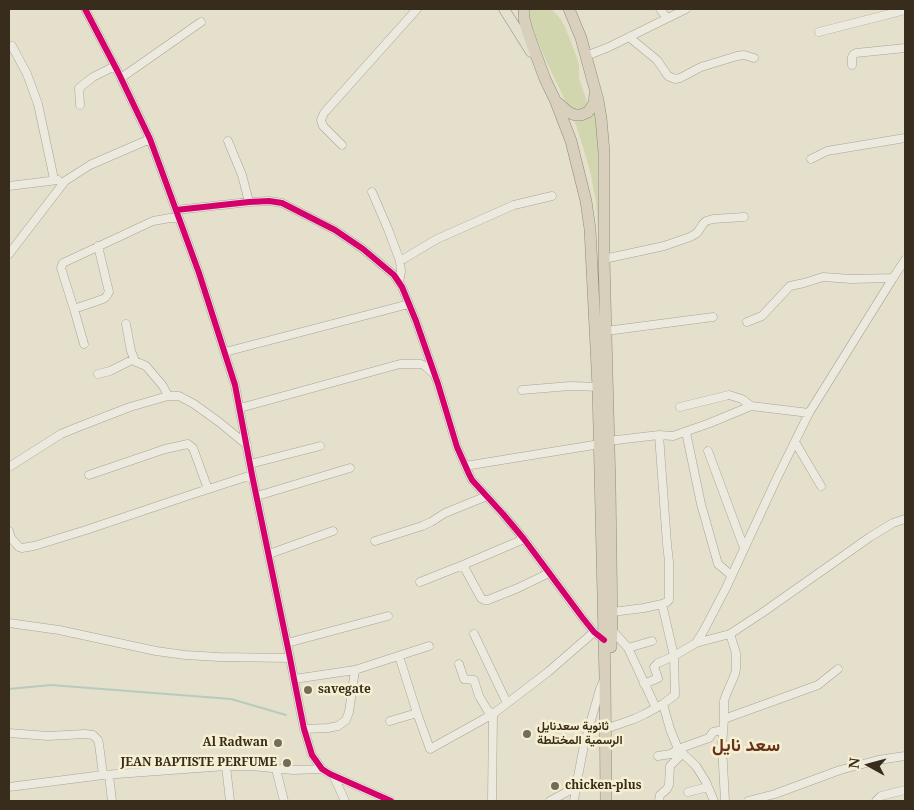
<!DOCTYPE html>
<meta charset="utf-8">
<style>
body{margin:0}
#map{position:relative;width:914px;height:810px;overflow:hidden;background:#e4e0cc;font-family:"Noto Serif",serif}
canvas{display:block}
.frame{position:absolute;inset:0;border:10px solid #382d1d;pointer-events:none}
.north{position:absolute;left:844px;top:740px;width:50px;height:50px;-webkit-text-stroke:4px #f6efd1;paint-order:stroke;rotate:277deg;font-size:14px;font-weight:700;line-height:20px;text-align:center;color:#382d1d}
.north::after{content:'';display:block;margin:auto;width:18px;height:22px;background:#382d1d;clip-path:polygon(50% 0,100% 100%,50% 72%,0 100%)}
</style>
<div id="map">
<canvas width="914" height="810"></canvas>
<div class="frame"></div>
<div class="north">N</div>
</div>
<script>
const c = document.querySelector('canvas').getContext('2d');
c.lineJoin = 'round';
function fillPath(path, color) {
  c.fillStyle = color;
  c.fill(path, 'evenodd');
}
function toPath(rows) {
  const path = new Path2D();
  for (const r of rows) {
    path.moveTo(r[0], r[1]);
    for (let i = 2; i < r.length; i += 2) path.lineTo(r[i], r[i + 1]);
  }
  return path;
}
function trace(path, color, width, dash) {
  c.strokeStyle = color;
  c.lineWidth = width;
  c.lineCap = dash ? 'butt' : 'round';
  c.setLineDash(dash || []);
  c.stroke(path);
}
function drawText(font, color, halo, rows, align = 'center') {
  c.font = font + ' "Noto Serif",Vazirmatn,serif';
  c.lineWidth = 5;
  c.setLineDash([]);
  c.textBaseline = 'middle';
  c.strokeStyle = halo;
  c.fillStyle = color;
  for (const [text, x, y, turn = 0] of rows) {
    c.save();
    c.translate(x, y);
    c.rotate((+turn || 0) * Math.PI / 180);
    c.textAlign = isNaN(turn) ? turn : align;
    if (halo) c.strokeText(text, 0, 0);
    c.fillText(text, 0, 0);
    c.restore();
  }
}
const green = toPath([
 [529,9,551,9,558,16,563,23,570,39,579,64,579,78,588,105,586,109,578,112,567,104,548,65,536,37,529,15],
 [596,110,601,152,599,246,596,202,591,175,584,150,574,119]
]);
const stream = toPath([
 [9,689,51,685,231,699,286,715]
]);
const minor = toPath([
 [85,9,118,72,150,139,199,273,235,385,252,475,290,658,294,679,304,729,312,755,322,769,330,774,391,801],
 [660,9,667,18],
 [819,32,905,10],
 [629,37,657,60,668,76,675,79,680,78,701,67,737,56,744,55,754,58],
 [12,46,27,74,38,104,54,179],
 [586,56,609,47,686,9],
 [852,65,852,57,854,54,856,53,905,48],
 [121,78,201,22],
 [80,105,79,88,93,77,115,66],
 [228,141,242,175,249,202],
 [342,145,323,126,321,120,324,113,417,9],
 [811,159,827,151,905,138],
 [9,186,58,180],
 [372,192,388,229,400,261,401,272,399,282],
 [176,210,249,202,269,201,282,203,335,230,363,249,394,275,402,287,416,321,438,384,457,447,469,474,472,480,503,514,524,539,582,617,594,632,604,640],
 [9,254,65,181,90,165,150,139],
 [604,259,664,246,690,237,697,233,703,224,706,221,713,219,744,217],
 [400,261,437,239,514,205,552,196],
 [74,309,103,299,106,297,109,292,98,246],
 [747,322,762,316,790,286,804,283,823,277,851,279,893,278],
 [126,324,131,351,135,361],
 [606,331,713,317],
 [84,344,74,309,61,268,63,263,153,221,170,218,179,218],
 [225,352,409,304],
 [98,374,110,371,132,360,146,366,163,386,168,396],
 [522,390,570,386,602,387],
 [680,407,729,395,742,399,751,406],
 [240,408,400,364,421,364,425,366,434,374],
 [686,432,701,504,718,564,731,575],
 [608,441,659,435,673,436,710,423,751,406,809,413],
 [795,442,821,486],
 [708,451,744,548],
 [250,464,320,446],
 [465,466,600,444],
 [9,467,61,434,78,427,130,407,168,396,179,396,194,404,219,422,247,445],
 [89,475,165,449,188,444,193,448,208,489],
 [257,496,350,468],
 [9,531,11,538,19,547,22,548,34,546,86,530,196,493,252,475],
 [375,541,422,526,431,522,445,513,487,496],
 [269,554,333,531],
 [463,565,524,539],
 [420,582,463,565,481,598,484,600,488,600,518,588,549,573],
 [612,612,644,608,662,604,667,602,669,600,669,562,667,544,659,435],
 [9,623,59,630,156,651,185,655,219,657,290,658],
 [612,630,628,648,656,708],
 [474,634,507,703],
 [287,643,388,616],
 [696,643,730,634,762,613,870,537,893,523,905,519],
 [628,648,652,641],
 [294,679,355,670,429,646],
 [644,684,658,678,654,667,658,663,674,656,696,643,703,632,726,588,776,480,809,413,893,278,905,260],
 [663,704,670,729,678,749,696,766,706,782,714,801],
 [417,713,430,749,493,714,488,711,479,696,474,680,464,679,459,664],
 [724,719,818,685,838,669],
 [390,721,417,713,399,656],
 [611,727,634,719,645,714,663,704,675,695,674,656,662,604],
 [304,729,328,728,338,726,346,720,349,712,355,670],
 [9,733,48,736,85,734,93,735,98,740,99,744,103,775],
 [658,756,671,754,678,749,709,738,713,732,723,730],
 [226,766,230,801],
 [276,769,284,801],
 [109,775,112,801],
 [334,777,345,801],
 [9,787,103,775,226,766,251,766,293,770,322,769],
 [688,792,708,787],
 [492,801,493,714,548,672,594,632],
 [550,801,576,787],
 [574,801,576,787,584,745,600,689,603,682],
 [659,801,660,795,667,789,669,785,670,766,683,753],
 [725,801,722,746,724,719,724,701,726,695,735,674,736,669,736,653,730,634],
 [748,801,775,794,840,770,878,760,905,756],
 [876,801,881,796,905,790]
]);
const major = toPath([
 [504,9,531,52]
]);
const highway = toPath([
 [524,9,524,19,528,33,545,79,556,102,571,141,586,201,590,229,598,387,605,678,606,801],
 [569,9,581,38,598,100,601,118,604,152,604,259,610,487,612,630,611,647],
 [558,103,568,112,575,115,581,115,588,112,591,108,594,103,595,95]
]);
const cycleway = toPath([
 [85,9,118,72,150,139,199,273,235,385,252,475,290,658,294,679,304,729,312,755,322,769,330,774,391,801],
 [176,210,249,202,269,201,282,203,335,230,363,249,394,275,402,287,416,321,438,384,457,447,469,474,472,480,503,514,524,539,582,617,594,632,604,640]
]);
const markers = [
 [308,690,5,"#746c5a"],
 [527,734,5,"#746c5a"],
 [278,743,5,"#746c5a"],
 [287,763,5,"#746c5a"],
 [555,786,5,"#746c5a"]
];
const poiNames = [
 ["savegate",318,690],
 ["ثانوية سعدنايل",537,727],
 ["الرسمية المختلطة",537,741],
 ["Al Radwan",268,743,"right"],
 ["JEAN BAPTISTE PERFUME",277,763,"right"],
 ["chicken-plus",565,786]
];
const districtNames = [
 ["سعد نايل",746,746]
];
fillPath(green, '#d1d6ae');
trace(stream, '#b7cac0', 2);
trace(minor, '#a9a496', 9);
trace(major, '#8f8a7c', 11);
trace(highway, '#8f8a7c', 12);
trace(minor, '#ece9de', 8);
trace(major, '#e4e0cf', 10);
trace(highway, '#d8d0bd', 11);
trace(cycleway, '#d6006c', 6);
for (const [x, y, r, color] of markers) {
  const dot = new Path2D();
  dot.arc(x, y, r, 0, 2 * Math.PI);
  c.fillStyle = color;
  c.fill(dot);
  trace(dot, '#f6efd1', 2);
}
drawText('bold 12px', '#382d1d', '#f6efd1', poiNames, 'left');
drawText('bold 18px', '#66321c', '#f6efd1', districtNames);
</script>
